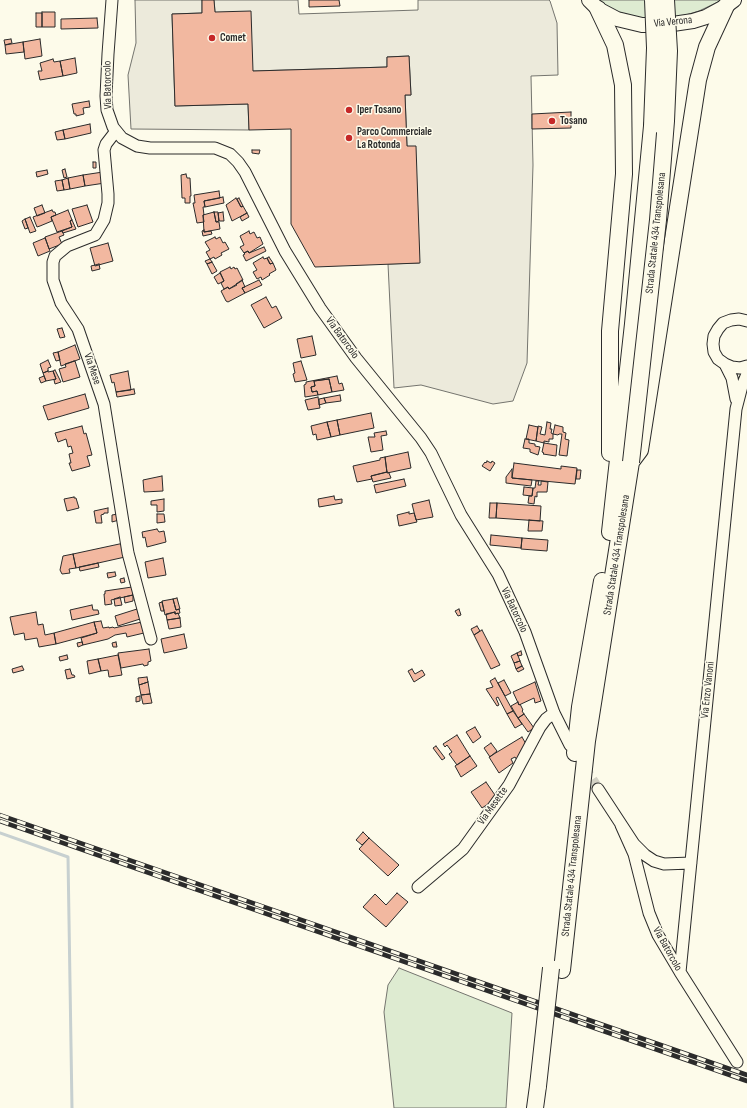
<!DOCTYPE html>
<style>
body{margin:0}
canvas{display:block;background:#fdfbea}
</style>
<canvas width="747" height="1108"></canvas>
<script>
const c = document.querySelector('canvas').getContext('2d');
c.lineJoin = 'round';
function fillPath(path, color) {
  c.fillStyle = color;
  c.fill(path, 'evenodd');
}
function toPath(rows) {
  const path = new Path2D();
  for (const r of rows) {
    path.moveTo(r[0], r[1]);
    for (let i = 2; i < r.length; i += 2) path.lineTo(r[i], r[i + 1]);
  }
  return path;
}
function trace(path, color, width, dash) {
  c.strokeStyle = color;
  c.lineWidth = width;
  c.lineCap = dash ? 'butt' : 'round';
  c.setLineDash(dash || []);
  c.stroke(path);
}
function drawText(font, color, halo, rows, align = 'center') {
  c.font = font + ' "Sofia Sans Condensed",sans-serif';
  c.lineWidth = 3;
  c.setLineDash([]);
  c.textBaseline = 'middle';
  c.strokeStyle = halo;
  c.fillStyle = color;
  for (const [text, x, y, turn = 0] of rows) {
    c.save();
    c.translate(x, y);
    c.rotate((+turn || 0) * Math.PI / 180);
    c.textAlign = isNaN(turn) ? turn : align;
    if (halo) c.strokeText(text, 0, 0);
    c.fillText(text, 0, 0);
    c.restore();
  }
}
const green = toPath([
 [597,0,722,0,699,11,679,17,665,18,641,18,628,15,612,10,597,0],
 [399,968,512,1013,506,1108,394,1108,384,1012,388,985,399,968]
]);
const parking = toPath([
 [135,0,202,0,202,13,172,14,175,106,248,104,249,130,131,129,128,75,136,43,135,0],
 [214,0,298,0,299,14,418,10,418,0,549,0,550,1,557,23,558,75,531,76,533,165,527,363,513,401,493,404,421,385,394,388,388,264,419,263,407,146,405,95,411,95,409,56,387,57,387,67,253,71,215,12,214,0]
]);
const stream = toPath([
 [0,833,68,857,72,1108]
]);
const building = toPath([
 [202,0,214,0,215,12,251,11,253,71,387,67,387,57,409,56,411,95,405,95,407,146,416,146,420,263,315,267,291,224,291,129,249,130,248,104,175,106,172,14,202,13,202,0],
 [309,0,339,0,340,6,309,7,309,0],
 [42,12,55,12,55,27,42,27,42,12],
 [36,13,42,13,42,27,36,27,36,13],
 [97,18,98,28,61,29,61,19,97,18],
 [11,39,12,43,5,45,4,40,11,39],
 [40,39,42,56,25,59,23,42,40,39],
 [23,42,24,52,6,54,5,45,23,42],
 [75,58,77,73,63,76,60,61,75,58],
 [53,59,54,62,60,61,63,76,40,80,38,71,42,71,40,63,53,59],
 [89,101,90,107,83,108,84,114,76,116,76,114,74,114,72,104,89,101],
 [571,112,571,128,532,129,532,114,571,112],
 [90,124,91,133,65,139,63,130,90,124],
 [63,130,65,139,57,140,55,132,63,130],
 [252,150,260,150,259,154,252,153,252,150],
 [93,162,96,162,96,168,93,168,93,162],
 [65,169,67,177,64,178,62,170,65,169],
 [47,170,48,174,37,177,36,172,47,170],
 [103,172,105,183,85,186,83,175,103,172],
 [186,174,187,178,190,178,191,196,190,196,190,203,185,203,185,198,182,198,181,175,186,174],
 [83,175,85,186,70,189,68,178,83,175],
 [68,178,70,189,64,190,62,180,68,178],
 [62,180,64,190,57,191,55,181,62,180],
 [219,191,220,198,204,201,205,207,203,207,204,215,203,215,204,222,197,223,193,203,195,203,194,195,219,191],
 [223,197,224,203,205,207,204,201,223,197],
 [236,198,241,207,243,206,247,213,232,221,226,205,236,198],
 [239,198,243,206,241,207,237,199,239,198],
 [42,205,45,213,37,216,34,208,42,205],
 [87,205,93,222,78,227,72,209,87,205],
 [52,210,53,212,55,212,56,215,51,217,52,221,40,226,37,227,33,217,52,210],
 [68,210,72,220,70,221,72,227,57,232,51,217,68,210],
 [214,212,216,222,219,222,220,229,204,232,203,215,214,212],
 [214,212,218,212,219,221,216,222,214,212],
 [223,212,224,221,219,221,218,213,223,212],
 [247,213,249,217,242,221,240,217,247,213],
 [30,217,36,231,30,233,25,219,30,217],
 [25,219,28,228,25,229,22,221,25,219],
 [72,220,76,229,63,233,62,231,72,227,70,221,72,220],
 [204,230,204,232,211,231,212,234,203,236,202,231,204,230],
 [62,231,64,235,59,237,62,244,49,249,45,237,62,231],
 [249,231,250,234,254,232,257,238,260,237,263,244,249,253,248,251,244,253,240,247,244,245,240,236,249,231],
 [215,237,216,239,220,237,223,243,225,242,229,249,221,253,222,255,215,259,214,257,210,259,206,252,210,250,205,242,215,237],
 [45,238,50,251,38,256,33,243,45,238],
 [108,243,113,261,95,266,90,248,108,243],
 [264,247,266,251,246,261,243,255,245,254,244,253,248,251,249,253,264,247],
 [263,257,264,259,267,258,270,264,273,263,276,270,269,274,270,275,262,280,261,277,257,279,253,272,257,270,253,263,263,257],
 [269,257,273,263,270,264,267,258,269,257],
 [210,259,212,262,207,264,205,261,210,259],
 [212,262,217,271,212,274,207,264,212,262],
 [99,264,100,269,92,271,91,266,99,264],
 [230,267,231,269,234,267,235,269,237,268,243,280,229,289,228,287,224,289,221,283,224,281,220,272,230,267],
 [220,273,224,281,218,284,214,277,220,273],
 [242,280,245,287,242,288,245,293,228,302,226,301,221,291,228,287,229,289,237,285,236,284,242,280],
 [259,280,262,285,245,293,242,288,259,280],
 [266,297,272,308,276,306,282,318,264,328,251,305,266,297],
 [62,328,65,337,60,338,57,329,62,328],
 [312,336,316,355,301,358,297,339,312,336],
 [75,345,80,359,61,366,58,352,75,345],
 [58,352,60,360,56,361,53,353,58,352],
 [48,360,51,367,48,368,48,371,43,373,40,364,48,360],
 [74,361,75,361,80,377,63,382,59,369,66,367,65,364,74,361],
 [301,361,307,380,295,382,293,374,295,373,293,363,301,361],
 [55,370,61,382,55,384,54,380,56,379,53,371,55,370],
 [48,371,48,372,53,371,56,379,46,381,43,373,48,371],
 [128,371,131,390,116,392,114,382,112,383,110,375,128,371],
 [44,376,46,381,41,383,39,378,44,376],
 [337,376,339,384,342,383,344,390,332,392,329,379,314,381,315,386,311,387,312,392,317,391,318,395,305,397,304,385,306,384,306,382,337,376],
 [329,379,332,392,318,395,317,391,312,392,311,387,315,386,314,381,329,379],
 [134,389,135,394,117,397,116,392,134,389],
 [85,394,89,408,48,420,43,406,85,394],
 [340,395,341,401,326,403,324,398,340,395],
 [318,397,320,408,308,410,305,400,318,397],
 [324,398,326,403,319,405,319,399,324,398],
 [371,413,374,428,340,435,337,420,371,413],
 [337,420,340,435,331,437,327,422,337,420],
 [327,422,331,437,317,440,316,434,313,435,311,426,327,422],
 [547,422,551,423,550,429,552,429,551,433,553,434,553,439,549,439,549,442,544,441,544,443,536,441,538,426,542,427,540,434,545,435,547,422],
 [529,425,538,427,536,441,526,439,529,425],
 [555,425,563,427,563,432,566,433,565,439,569,440,567,456,559,455,562,434,559,434,558,435,553,434,555,425],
 [82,426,84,434,86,433,92,455,87,456,90,466,72,471,69,463,71,463,69,454,73,453,71,446,68,447,66,439,58,442,55,433,82,426],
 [386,431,387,435,381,436,383,450,371,452,368,437,375,437,374,433,386,431],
 [525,439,529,439,529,443,535,444,535,446,540,447,538,455,530,452,530,449,523,448,525,439],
 [544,443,557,445,556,456,543,454,544,453,542,452,544,443],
 [408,452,411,468,387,473,385,457,408,452],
 [385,457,387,472,371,476,372,479,357,482,353,466,380,460,380,458,385,457],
 [487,461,491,463,492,461,495,463,490,471,482,466,485,462,486,463,487,461],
 [514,463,561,469,561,466,577,468,575,484,512,478,514,463],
 [512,469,512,478,532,480,531,486,506,483,506,477,512,469],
 [577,470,581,470,580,479,576,479,577,470],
 [387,472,389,473,391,478,373,482,371,476,387,472],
 [162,476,163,491,144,492,143,480,162,476],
 [404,479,406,486,376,493,374,485,404,479],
 [536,481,539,481,538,485,541,485,541,481,548,482,547,492,537,492,537,497,535,496,534,504,528,503,529,496,532,496,533,488,535,488,536,481],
 [524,487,533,488,532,496,523,495,524,487],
 [334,496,335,500,342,499,342,503,319,507,318,499,334,496],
 [74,497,74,498,76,498,79,508,67,511,64,499,74,497],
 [164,499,164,511,157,512,157,505,151,505,151,501,164,499],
 [429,500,433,517,416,520,412,504,429,500],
 [490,503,497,503,496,518,489,518,490,503],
 [497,503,541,506,540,521,496,518,497,503],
 [108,508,108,513,104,513,104,514,101,515,102,523,96,523,94,511,108,508],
 [409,512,409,514,414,513,417,522,399,526,397,515,409,512],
 [118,514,119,520,112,522,112,515,118,514],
 [157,514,164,514,165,522,157,523,157,514],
 [529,520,543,521,542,531,528,531,529,520],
 [157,529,159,532,164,531,166,542,147,547,145,537,143,538,142,532,157,529],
 [491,535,522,538,521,548,490,545,491,535],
 [522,538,548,540,547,551,521,549,522,538],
 [124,543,125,557,76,568,73,554,124,543],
 [73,554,76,568,69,569,70,573,62,574,60,570,63,556,73,554],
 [163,558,166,575,148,578,145,562,163,558],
 [98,563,99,567,80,571,79,567,98,563],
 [115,572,116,576,108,578,107,573,115,572],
 [124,578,125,582,121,583,120,579,124,578],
 [132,587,133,595,111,600,112,604,105,605,104,594,105,594,105,591,132,587],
 [133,595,133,601,125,603,124,597,133,595],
 [120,597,122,605,115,606,114,599,120,597],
 [177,598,180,609,176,610,173,599,177,598],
 [173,599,176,610,179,609,180,613,175,614,175,612,165,615,162,601,173,599],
 [162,602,164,611,161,611,159,603,162,602],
 [92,605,93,610,98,610,99,614,72,620,70,610,92,605],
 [137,609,140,619,118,626,115,616,137,609],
 [459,609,461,615,458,616,455,611,459,609],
 [36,612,38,625,43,624,45,635,54,633,56,644,39,647,37,638,25,640,24,633,14,635,10,617,36,612],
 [175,612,175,614,178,613,180,618,167,620,166,614,175,612],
 [180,618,181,627,169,629,167,620,180,618],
 [101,621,103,628,109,627,109,628,113,627,114,628,142,622,144,633,127,637,126,633,115,635,108,639,83,645,81,638,97,633,94,622,101,621],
 [94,622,97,633,56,644,54,633,94,622],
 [477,626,480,631,474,635,471,629,477,626],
 [482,630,500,665,491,669,474,635,482,630],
 [184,634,187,648,164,653,161,639,184,634],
 [82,642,83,645,78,647,77,643,82,642],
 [116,642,117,647,113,647,112,643,116,642],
 [149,649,151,661,148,662,148,665,144,666,143,664,121,668,118,653,149,649],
 [521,651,522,655,518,656,517,653,521,651],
 [517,653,520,661,514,663,511,656,517,653],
 [67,655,68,659,60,661,59,657,67,655],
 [118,655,122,675,109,677,108,670,101,671,98,659,118,655],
 [98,659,101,671,89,674,87,661,98,659],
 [520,661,522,666,516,669,514,663,520,661],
 [22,666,24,670,13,673,12,669,22,666],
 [522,666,524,669,518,672,516,669,522,666],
 [70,669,72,675,74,675,75,677,67,679,65,670,70,669],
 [412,669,415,674,422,670,425,675,414,682,408,671,412,669],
 [147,677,148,682,139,685,138,678,147,677],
 [495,678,513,711,507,714,498,697,496,698,499,705,497,706,486,689,493,687,490,681,495,678],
 [504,680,511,693,505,696,498,683,504,680],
 [148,682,150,694,141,695,139,685,148,682],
 [535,682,541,701,535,703,534,698,519,705,513,692,535,682],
 [150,694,152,703,143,704,141,695,150,694],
 [140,696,140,701,136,702,136,697,140,696],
 [518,702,519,705,520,704,523,710,522,711,524,714,518,718,511,706,518,702],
 [513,711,522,724,515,728,507,714,513,711],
 [524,714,534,728,528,732,518,718,524,714],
 [475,727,481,737,473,743,466,732,475,727],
 [457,735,470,756,457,765,449,754,452,752,447,745,445,747,443,744,457,735],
 [522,737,526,744,517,760,515,757,511,759,513,763,499,773,489,757,522,737],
 [491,743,497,751,490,757,484,748,491,743],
 [436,746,445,758,442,760,433,748,436,746],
 [470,756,477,766,461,777,455,766,470,756],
 [486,782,497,798,482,808,471,792,486,782],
 [363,832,369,838,362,845,356,840,363,832],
 [369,838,399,865,388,876,359,849,369,838],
 [397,893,408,902,386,927,363,907,375,894,386,905,397,893]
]);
const minorTunnel = toPath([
 [583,766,598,789]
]);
const minor = toPath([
 [112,0,108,54,106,96,107,110,113,127,122,138,137,146,150,148,215,148,230,154,238,162,245,172,285,251,320,308,356,358,421,438,431,453,461,515,498,574,525,632,554,713,570,745],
 [116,131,106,144,104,150,108,194,108,203,104,220,95,235,67,246,55,256,53,262,53,280,61,303,78,329,104,404,128,553,151,639],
 [747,321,739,319,731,320,723,323,718,329,714,336,713,344,714,352,718,359,725,364,732,367,740,368,747,366],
 [725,364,732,378,736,399],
 [598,789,634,844,645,855,654,861,664,864,691,863],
 [621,825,634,854,649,913,658,935,680,972,737,1062],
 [418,887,463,849,509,785,540,727,546,719,554,713],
 [680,972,736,409,742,386,747,374]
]);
const major = toPath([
 [589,0,598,9,617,19,642,25,666,25,693,21,706,17,726,6,734,0]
]);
const highway = toPath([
 [598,9,615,45,623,85,624,174,610,331,610,453],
 [610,532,633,324,652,126],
 [575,753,580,707,602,581],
 [562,970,587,741,631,462,640,450,698,80,707,47,726,6],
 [535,1108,538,1086]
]);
const rail = toPath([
 [0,815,747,1075],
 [0,821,747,1081]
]);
const highwayBridge = toPath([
 [652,126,655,48,653,0],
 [631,462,658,220,666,121,669,51,666,0],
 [538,1086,551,968]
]);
const markers = [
 [212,38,4,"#c62828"],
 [349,110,4,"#c62828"],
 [552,121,4,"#c62828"],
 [349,138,4,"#c62828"]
];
const streetNames = [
 ["Via Verona",673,22,-6],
 ["Via Batorcolo",108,85,-91],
 ["Strada Statale 434 Transpolesana",656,233,-84],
 ["Via Batorcolo",342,338,54],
 ["Via Mese",92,369,71],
 ["Strada Statale 434 Transpolesana",617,555,-81],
 ["Via Batorcolo",514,610,65],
 ["Via Enzo Vanoni",708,690,-84],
 ["Via Mesette",493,806,-55],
 ["Strada Statale 434 Transpolesana",572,876,-84],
 ["Via Batorcolo",667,949,61]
];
const poiNames = [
 ["Comet",220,38],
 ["Iper Tosano",357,110],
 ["Tosano",560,121],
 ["Parco Commerciale",357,132],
 ["La Rotonda",357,145]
];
fillPath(green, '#deebd1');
trace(green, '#74746e', 1);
fillPath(parking, '#eceadb');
trace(parking, '#74746e', 1);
trace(stream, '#c7d0d0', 3);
fillPath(building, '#f2b8a0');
trace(building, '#2b2b2b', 1);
trace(minorTunnel, '#d3d1c4', 11, [11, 5.5]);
trace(minor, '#2b2b2b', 13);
trace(major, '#2b2b2b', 16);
trace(highway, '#2b2b2b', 18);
trace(minor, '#fdfbea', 11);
trace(major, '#fdfbea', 14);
trace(highway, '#fdfbea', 16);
trace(rail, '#2b2b2b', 4.5);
trace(rail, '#fdfbea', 3, [9]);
trace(highwayBridge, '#2b2b2b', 18, []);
trace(highwayBridge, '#fdfbea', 16);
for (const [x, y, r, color] of markers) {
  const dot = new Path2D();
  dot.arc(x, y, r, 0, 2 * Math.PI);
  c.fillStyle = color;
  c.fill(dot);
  trace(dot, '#fdfbea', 1.5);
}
drawText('11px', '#2b2b2b', '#fdfbea', streetNames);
drawText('bold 11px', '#2b2b2b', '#fdfbea', poiNames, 'left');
</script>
